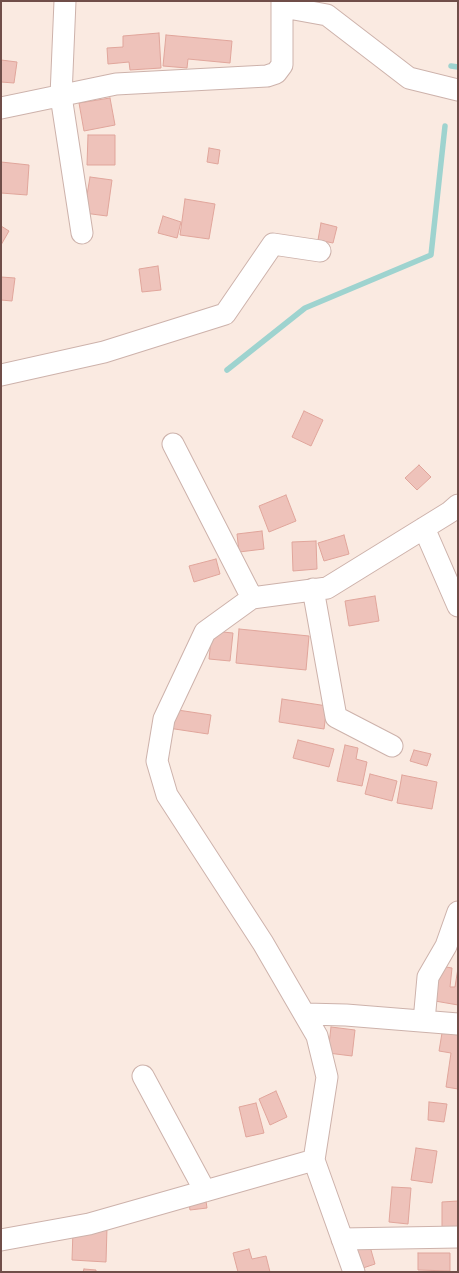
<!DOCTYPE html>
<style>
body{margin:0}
#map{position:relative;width:459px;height:1273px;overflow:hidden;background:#faeae1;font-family:Cabin,sans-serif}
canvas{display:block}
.frame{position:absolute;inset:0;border:2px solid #704e49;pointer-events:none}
</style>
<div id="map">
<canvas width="459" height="1273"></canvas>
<div class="frame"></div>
</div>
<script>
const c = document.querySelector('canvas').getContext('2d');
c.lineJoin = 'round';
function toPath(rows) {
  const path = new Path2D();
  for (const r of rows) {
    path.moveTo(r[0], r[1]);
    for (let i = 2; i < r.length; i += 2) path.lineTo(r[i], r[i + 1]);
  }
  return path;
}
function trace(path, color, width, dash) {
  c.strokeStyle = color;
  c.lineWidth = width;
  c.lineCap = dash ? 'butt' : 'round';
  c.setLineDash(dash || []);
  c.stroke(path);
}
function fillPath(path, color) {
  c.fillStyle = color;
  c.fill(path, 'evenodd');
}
const stream = toPath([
 [451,66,458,67],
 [227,370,305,308,431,255,445,126]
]);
const building = toPath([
 [159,33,161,68,130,70,129,62,108,64,107,48,123,47,123,36,159,33],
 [166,35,232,41,230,63,188,59,187,68,163,66,166,35],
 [1,60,17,62,14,83,1,82,1,60],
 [110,98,115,125,84,131,79,103,110,98],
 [88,135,115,135,115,165,87,165,88,135],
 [209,148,220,150,218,164,207,162,209,148],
 [1,162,29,165,27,195,1,193,1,162],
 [90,177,112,180,107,216,84,213,90,177],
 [185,199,215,204,209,239,180,235,185,199],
 [163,216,181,222,177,238,158,233,163,216],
 [321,223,337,227,333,243,318,240,321,223],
 [1,226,9,231,1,245,1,226],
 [158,266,161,290,142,292,139,269,158,266],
 [1,277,15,278,12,301,1,300,1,277],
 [304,411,323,420,311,446,292,437,304,411],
 [419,465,431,477,417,490,405,478,419,465],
 [286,495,296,521,269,532,259,506,286,495],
 [262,531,264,549,239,552,237,534,262,531],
 [344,535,349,554,324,561,318,543,344,535],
 [316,541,317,569,293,571,292,542,316,541],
 [216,559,220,574,194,582,189,566,216,559],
 [375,596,379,621,349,626,345,601,375,596],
 [239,629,309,636,306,670,236,663,239,629],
 [212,631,233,633,230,661,209,659,212,631],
 [282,699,327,706,324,729,279,722,282,699],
 [171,709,211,715,208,734,168,728,171,709],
 [298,740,334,749,329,767,293,758,298,740],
 [345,745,358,748,356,759,367,762,362,786,337,781,345,745],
 [414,750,431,754,427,766,410,761,414,750],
 [370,774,397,781,392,801,365,794,370,774],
 [402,775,437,782,432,809,397,803,402,775],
 [440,966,452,968,450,987,455,987,458,968,458,1005,435,1001,440,966],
 [331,1027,355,1030,352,1056,328,1053,331,1027],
 [443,1027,458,1030,458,1089,446,1087,451,1053,439,1051,443,1027],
 [276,1091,287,1117,270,1125,259,1099,276,1091],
 [429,1102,447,1104,444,1122,428,1120,429,1102],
 [256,1103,264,1133,246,1137,239,1107,256,1103],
 [416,1148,437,1151,432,1183,411,1180,416,1148],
 [392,1187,411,1188,408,1224,389,1222,392,1187],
 [205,1194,207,1208,190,1210,188,1197,205,1194],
 [458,1201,458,1227,442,1228,442,1202,458,1201],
 [107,1228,106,1262,72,1260,73,1230,107,1228],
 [369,1243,375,1264,357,1270,350,1249,369,1243],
 [249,1249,252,1259,266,1256,270,1272,238,1272,233,1253,249,1249],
 [418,1253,450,1253,450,1271,418,1270,418,1253],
 [84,1269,96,1270,96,1272,83,1272,84,1269]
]);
const minor = toPath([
 [65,1,61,96,82,233],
 [283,7,327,15,409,78,458,90],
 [1,108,116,84,267,76,276,73,282,65,282,1],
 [1,375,104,352,225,314,273,244,320,251],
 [173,444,252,598],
 [424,528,458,606],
 [313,589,336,717,392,746],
 [305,1014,346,1015,458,1024],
 [424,1021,428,977,446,946,458,912],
 [143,1076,205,1191],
 [342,1239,458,1237],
 [1,1240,89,1224,314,1160],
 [354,1272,314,1160,327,1077,317,1036,263,943,167,795,157,761,164,719,205,632,252,598,327,588,450,512,458,505]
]);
trace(stream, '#9ed3cf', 5.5);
fillPath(building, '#eec2ba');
trace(building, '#e0a59b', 1);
trace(minor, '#cdb2ab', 23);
trace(minor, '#fff', 21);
</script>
